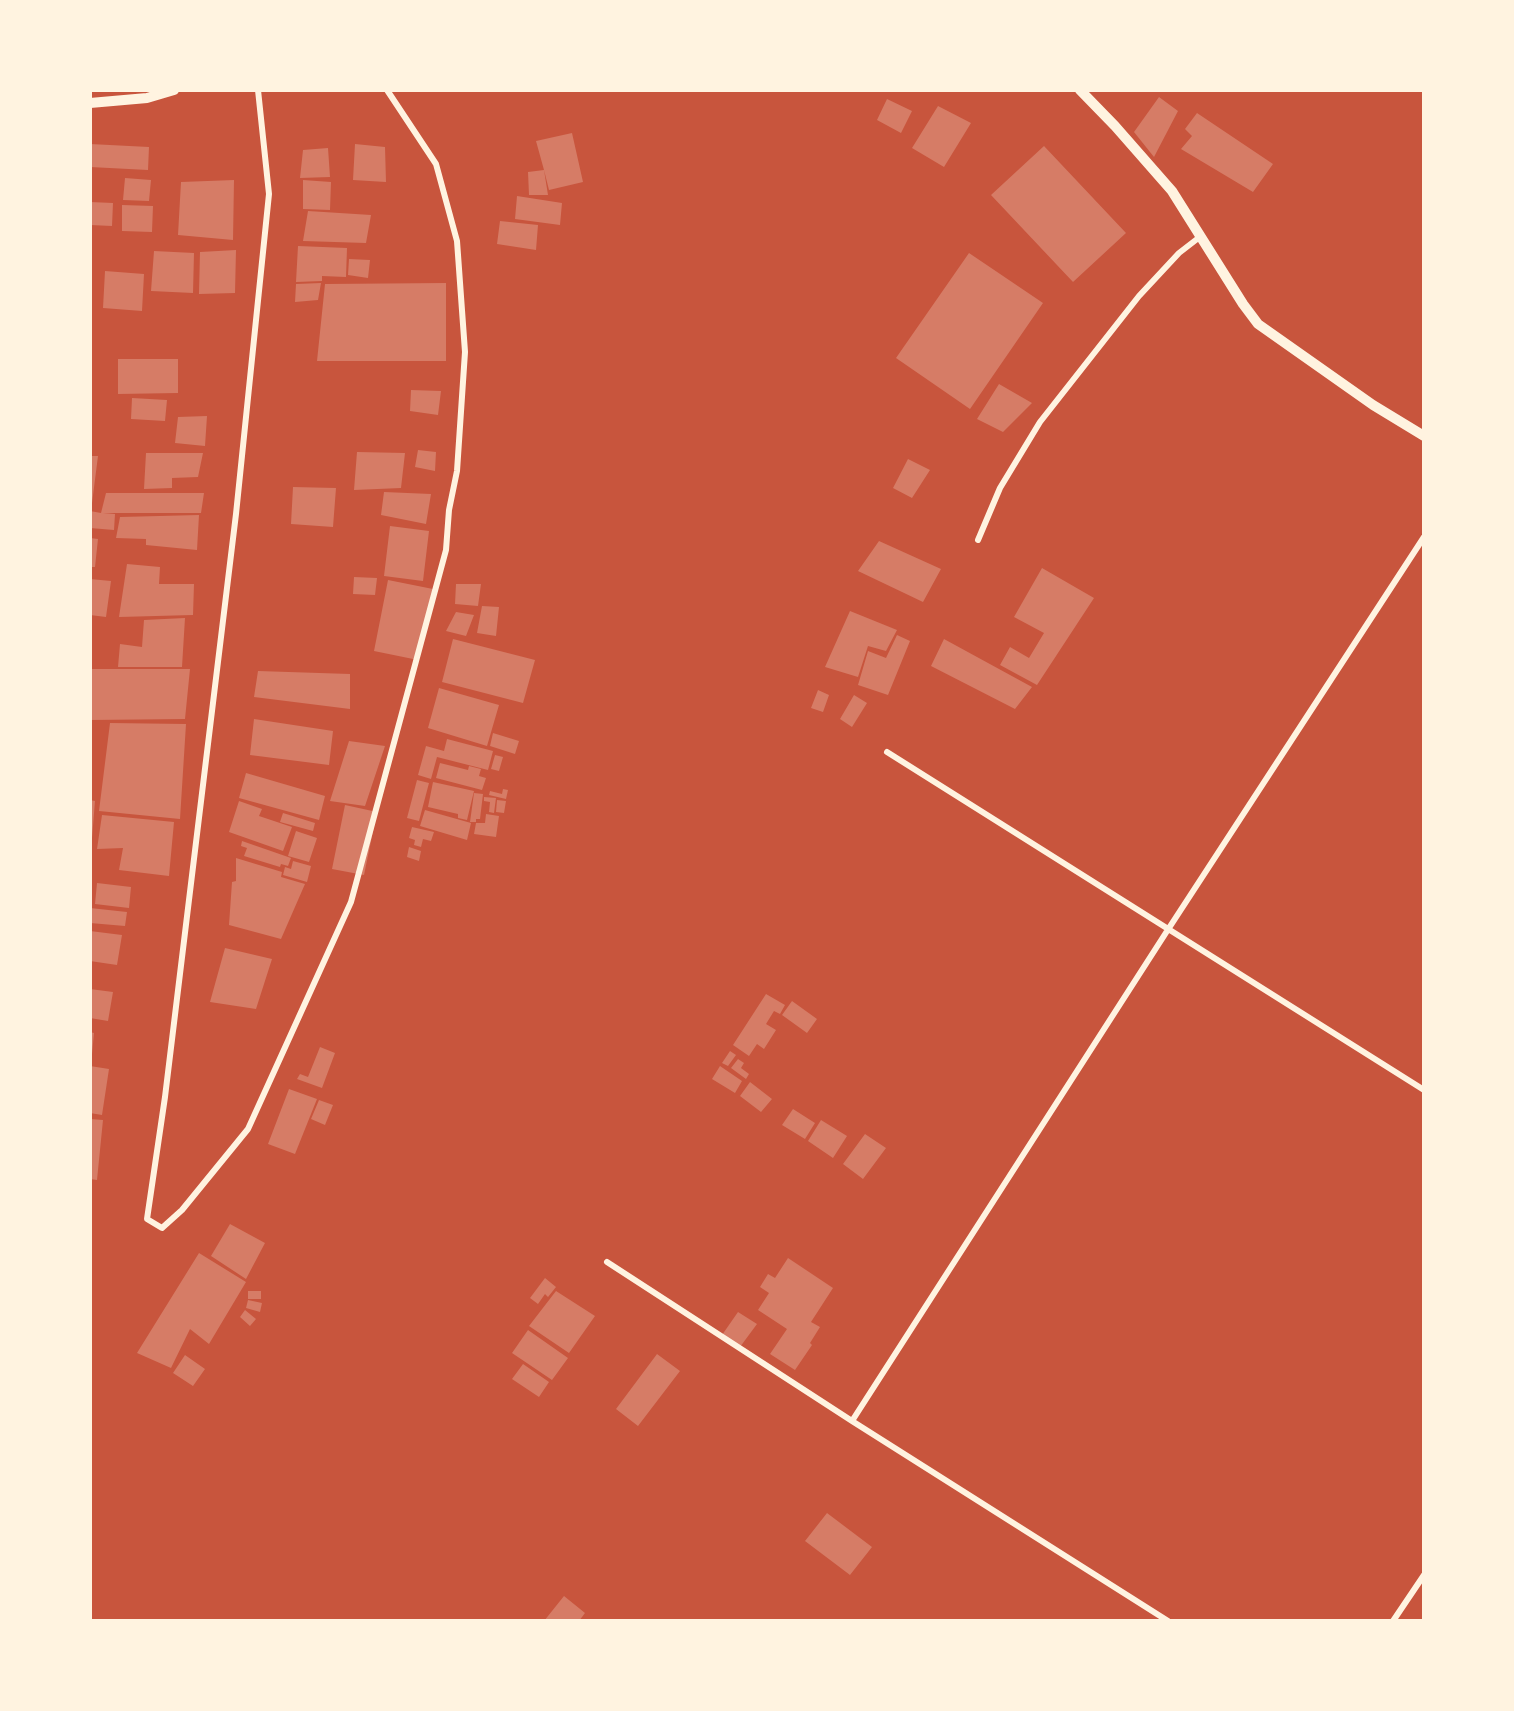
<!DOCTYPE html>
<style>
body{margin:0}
#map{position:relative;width:1514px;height:1711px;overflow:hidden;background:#c8553d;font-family:Mulish,sans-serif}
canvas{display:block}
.frame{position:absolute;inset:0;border:92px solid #fff3e0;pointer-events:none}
</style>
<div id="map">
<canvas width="1514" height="1711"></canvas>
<div class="frame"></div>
</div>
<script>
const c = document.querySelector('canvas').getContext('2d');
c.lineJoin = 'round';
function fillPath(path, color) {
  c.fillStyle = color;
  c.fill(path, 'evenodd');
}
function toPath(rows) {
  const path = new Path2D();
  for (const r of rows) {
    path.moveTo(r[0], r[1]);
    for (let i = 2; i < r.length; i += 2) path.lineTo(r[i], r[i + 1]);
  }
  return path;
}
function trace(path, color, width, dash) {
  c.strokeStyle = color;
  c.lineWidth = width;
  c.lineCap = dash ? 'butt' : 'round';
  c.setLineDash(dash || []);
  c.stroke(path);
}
const building = toPath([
 [1159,97,1178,111,1154,157,1134,132],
 [887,99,912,111,901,133,877,120],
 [938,106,971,123,944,167,912,148],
 [1197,113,1273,164,1253,192,1181,149,1192,136,1185,129],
 [572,133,583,182,549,190,544,170,548,195,529,195,528,172,544,170,536,141],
 [90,144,149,147,148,170,90,167],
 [355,144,385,147,386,182,353,180],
 [1044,146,1126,233,1073,282,991,195],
 [328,148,330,177,300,178,303,150],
 [125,178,151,180,149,201,123,200],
 [234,180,233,240,178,235,181,182],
 [303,180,331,182,330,210,303,209],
 [517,196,562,203,560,225,515,219],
 [90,202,113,203,112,226,90,225],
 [122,205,153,206,152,232,122,231],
 [308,211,371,215,366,243,303,241],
 [500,221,538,225,536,250,497,244],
 [298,246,347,248,346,277,322,276,322,281,296,282],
 [236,250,235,293,199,294,200,252],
 [154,251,194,253,193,293,151,291],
 [969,253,1043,303,970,409,896,358],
 [349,259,370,260,368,278,348,275],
 [105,271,144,274,142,311,103,308],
 [321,283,318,300,295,302,296,284],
 [446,283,446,361,317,361,325,284],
 [118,359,178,359,178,393,118,394],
 [999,384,1032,403,1003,432,977,419],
 [411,390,441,391,438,415,410,411],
 [132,398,167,400,165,421,131,419],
 [207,416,205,446,175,443,178,417],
 [418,450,436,452,435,471,415,467],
 [357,452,405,453,401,488,354,490],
 [146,453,203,453,198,477,172,478,172,488,144,489],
 [90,456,98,456,91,511,90,511],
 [908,459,930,470,912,498,893,488],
 [293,487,336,488,333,527,291,524],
 [384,492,431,494,426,524,381,515],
 [106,493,204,493,201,513,103,513,115,514,114,530,90,528,90,511,101,513],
 [199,515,197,550,146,545,146,539,116,538,120,517],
 [390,526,429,531,423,581,384,576],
 [90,538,98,539,95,567,90,567],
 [879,541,941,569,923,602,858,571],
 [127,564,160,567,159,584,194,584,193,615,119,617],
 [1042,568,1094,598,1037,685,1000,665,1010,647,1029,658,1044,633,1014,617],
 [354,577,377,578,375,595,353,594],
 [90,579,111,581,106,617,90,615],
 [388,580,433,589,418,660,374,651],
 [456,584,481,584,478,606,455,604],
 [482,606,499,607,496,636,477,633],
 [850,611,897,630,886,651,868,646,858,677,825,667],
 [456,612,474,615,466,636,446,631],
 [185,618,182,667,118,667,120,644,142,647,144,620],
 [897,635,910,641,888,695,858,685,868,651,886,658],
 [453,639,535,660,523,703,442,682],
 [944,639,1032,687,1015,709,931,666],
 [90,669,190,669,185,719,90,720],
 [258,671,350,674,350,709,254,697],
 [439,688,499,705,487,746,428,728],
 [818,690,829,695,823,712,811,708],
 [854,695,867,703,852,727,840,719],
 [254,719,333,731,329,765,250,755],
 [110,723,186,724,180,819,99,811],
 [493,733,519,741,515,754,490,746],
 [447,739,493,751,488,770,437,757,431,779,418,775,426,746,444,751],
 [349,741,385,746,365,806,330,801],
 [495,755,503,757,499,771,491,769],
 [440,763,468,770,469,766,481,769,479,776,486,778,482,790,436,778],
 [246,773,325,796,319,820,239,798],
 [417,780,429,783,419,821,407,818],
 [433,782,474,791,467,820,458,818,458,814,428,807],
 [503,789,508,790,506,799,489,795,490,791,502,794],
 [474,793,483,794,480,819,476,819,476,822,470,822],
 [484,797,496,798,494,813,489,812,490,802,484,801],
 [90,800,95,801,92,838,90,838],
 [497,800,506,801,504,813,496,812],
 [239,801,262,809,259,816,292,827,283,851,229,832],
 [345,805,377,812,364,875,332,869],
 [425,810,471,823,467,840,420,826],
 [283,813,315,823,313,831,280,822],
 [486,814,499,816,496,837,474,834,476,823,485,823],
 [102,815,174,822,169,876,119,870,123,848,97,849],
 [412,827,434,832,431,841,423,839,421,847,414,845,415,840,409,838],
 [296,831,317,838,309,862,288,856],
 [242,841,291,858,288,866,281,864,280,867,244,856,247,848,241,846],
 [409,847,421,851,419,861,407,857],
 [236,858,282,872,281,877,305,884,281,939,229,925,232,882,236,881],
 [293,861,311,866,307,882,283,875,285,867,291,869],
 [97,883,131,887,129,908,95,904],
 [90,908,127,912,125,926,90,923],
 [90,931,122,935,117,965,90,961],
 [225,948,272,959,256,1009,210,1002],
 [90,989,113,992,108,1021,90,1018],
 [766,994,785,1005,780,1014,774,1011,766,1024,776,1030,764,1049,757,1044,749,1056,733,1045],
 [792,1001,817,1019,807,1033,782,1015],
 [90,1032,94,1033,92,1054,90,1054],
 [320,1047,335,1053,322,1088,297,1079,300,1074,308,1077],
 [730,1051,736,1055,728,1066,722,1063],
 [738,1059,744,1063,741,1068,749,1074,746,1079,731,1068],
 [90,1066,109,1069,102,1115,90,1113],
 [720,1066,742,1081,735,1093,712,1079],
 [750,1082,772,1099,761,1112,740,1096],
 [289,1089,317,1099,295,1154,268,1144],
 [319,1100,333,1105,325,1125,311,1119],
 [793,1109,815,1123,805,1139,782,1125],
 [90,1119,103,1120,97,1180,90,1179],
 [821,1120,847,1136,833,1158,808,1141],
 [865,1134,886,1148,863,1179,843,1164],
 [230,1224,265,1243,246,1279,211,1256],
 [199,1253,246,1282,209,1344,190,1329,171,1368,137,1353],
 [788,1258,833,1288,811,1322,820,1327,810,1343,812,1345,795,1370,770,1354,787,1329,758,1310,769,1293,760,1287,768,1274,775,1278],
 [545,1278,556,1287,548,1297,545,1294,538,1304,530,1298],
 [248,1291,261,1291,261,1299,248,1299],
 [556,1291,595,1316,569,1353,529,1326],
 [248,1300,262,1303,260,1312,246,1308],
 [245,1310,256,1319,250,1326,240,1317],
 [738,1312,757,1324,740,1347,722,1335],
 [528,1330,568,1358,552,1380,512,1353],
 [657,1354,680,1371,638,1426,616,1409],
 [185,1355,205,1369,193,1386,173,1373],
 [523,1364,549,1382,539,1397,512,1379],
 [827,1513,872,1547,850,1575,805,1541],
 [564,1596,585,1613,579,1621,544,1621]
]);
const minor = toPath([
 [258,90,269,194,236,514,165,1097,147,1219,162,1228,182,1210,248,1129,351,902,446,550,449,510,457,471,465,352,457,241,436,164,387,90],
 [978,540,1000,488,1040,422,1139,296,1179,253,1201,236],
 [887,752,1424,1090],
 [607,1262,852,1421,1168,1621],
 [852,1421,1169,928,1424,537],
 [1393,1621,1424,1575]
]);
const tertiary = toPath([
 [1080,90,1115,126,1172,191,1243,304,1258,324,1373,405,1424,436],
 [90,103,147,98,174,90]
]);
fillPath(building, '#d67c66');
trace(minor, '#fff3e0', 6);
trace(tertiary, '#fff3e0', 10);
</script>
